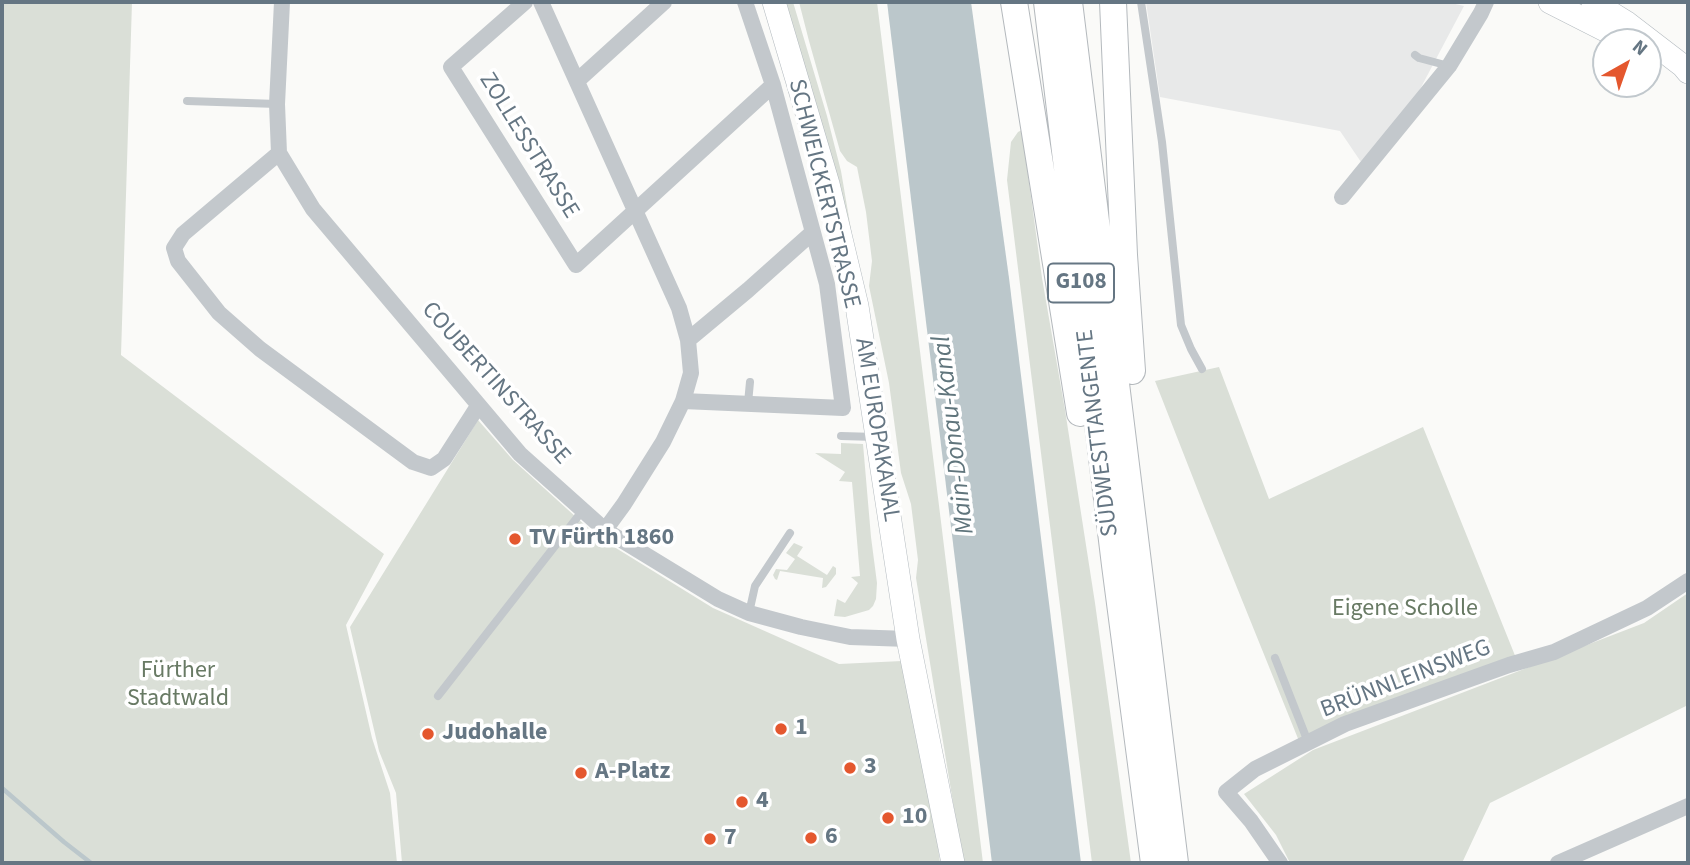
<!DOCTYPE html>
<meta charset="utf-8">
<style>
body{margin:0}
#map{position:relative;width:1690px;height:865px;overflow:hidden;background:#fafaf8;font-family:"Source Sans 3",sans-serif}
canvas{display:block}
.frame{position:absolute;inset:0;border:4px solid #657683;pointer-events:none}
.north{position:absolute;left:1592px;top:28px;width:70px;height:70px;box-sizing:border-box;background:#fff;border:2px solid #c1c8cd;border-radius:50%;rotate:40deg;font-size:19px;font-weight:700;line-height:28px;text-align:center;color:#657683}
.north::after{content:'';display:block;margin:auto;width:24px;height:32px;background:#e4572e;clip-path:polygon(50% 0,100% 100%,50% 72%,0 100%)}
</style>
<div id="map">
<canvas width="1690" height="865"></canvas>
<div class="frame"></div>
<div class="north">N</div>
</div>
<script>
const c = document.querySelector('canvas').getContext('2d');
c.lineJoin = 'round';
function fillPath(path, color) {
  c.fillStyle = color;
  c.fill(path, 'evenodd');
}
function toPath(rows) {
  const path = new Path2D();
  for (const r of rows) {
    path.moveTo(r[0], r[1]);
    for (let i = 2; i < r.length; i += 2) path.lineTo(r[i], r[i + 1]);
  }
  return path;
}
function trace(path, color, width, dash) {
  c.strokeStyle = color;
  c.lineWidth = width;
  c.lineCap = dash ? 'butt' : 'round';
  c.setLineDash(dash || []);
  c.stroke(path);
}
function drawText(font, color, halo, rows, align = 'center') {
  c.font = font + ' "Source Sans 3",sans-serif';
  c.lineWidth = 7;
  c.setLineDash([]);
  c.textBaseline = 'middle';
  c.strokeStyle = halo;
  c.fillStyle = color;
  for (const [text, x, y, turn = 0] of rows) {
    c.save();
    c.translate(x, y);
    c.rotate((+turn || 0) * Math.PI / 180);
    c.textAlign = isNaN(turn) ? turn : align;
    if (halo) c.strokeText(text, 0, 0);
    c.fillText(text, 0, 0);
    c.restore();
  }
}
const built = toPath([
 [1146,2,1447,2,1464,6,1418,93,1361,162,1340,131,1160,97]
]);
const green = toPath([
 [2,2,132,2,121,355,384,554,346,625,372,738,390,793,397,863,2,863],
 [786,2,793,2,827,116,841,171,854,247],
 [799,2,877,2,983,863,963,863,916,578,918,560,911,504,901,473,889,383,869,286,872,261,866,212,857,167,847,161,840,151,809,41],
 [1022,130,1042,278,1065,410,1095,603,1131,863,1092,863,1007,180,1011,142,1018,132],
 [1219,367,1269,499,1423,427,1516,658,1301,746,1204,506,1155,381],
 [478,420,513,460,598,537,713,608,839,664,902,661,938,847,940,863,402,863,396,793,379,751,350,627],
 [841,443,863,444,871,537,877,583,876,599,873,606,869,610,845,617,834,616,837,599,845,603,858,583,851,577,860,576,852,482,839,481,845,472,815,453,841,454],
 [794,543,803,547,797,556,827,575,833,566,836,568,836,574,826,587,822,588,823,578,780,571,777,580,775,579,773,575,776,569,787,570,795,559,786,553],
 [1688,593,1688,705,1490,803,1462,863,1290,863,1276,835,1244,794,1313,750,1644,623]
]);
const water = toPath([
 [887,2,971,2,1009,278,1081,863,992,863]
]);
const stream = toPath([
 [2,788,64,842,91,863]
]);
const service = toPath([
 [1141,2,1162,142,1181,325,1191,349,1202,369],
 [1415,55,1419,58,1449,66],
 [187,101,277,104],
 [748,403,750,382],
 [841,436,876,437],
 [749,613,755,586,790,533],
 [1275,658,1308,742],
 [438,696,583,510]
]);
const minor = toPath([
 [282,2,277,104,279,153,313,209,520,454,605,530,718,599,749,613,801,627,850,637,908,639],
 [525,2,451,67,576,265,773,85],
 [541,2,679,308,688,340,691,373,683,401,663,442,624,504,605,530],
 [577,81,664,2],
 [279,153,183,234,174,248,178,261,219,313,260,349,413,462,431,468,444,459,478,406],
 [1342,197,1449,66,1481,13,1486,2],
 [688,340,748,290,813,232],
 [683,401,843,408,827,284,773,85,745,2],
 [1280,863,1251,821,1226,792,1255,769,1345,724,1509,665,1554,652,1647,608,1688,581],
 [1558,863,1688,806]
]);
const secondary = toPath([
 [774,2,828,184,857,306,908,639,953,863],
 [1550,2,1617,36,1626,42],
 [1593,2,1627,23,1683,66,1688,72]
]);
const trunk = toPath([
 [1014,2,1080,413],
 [1047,2,1115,565,1154,863],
 [1069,2,1175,863],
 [1113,2,1124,255,1132,371]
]);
const markers = [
 [515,539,7,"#e4572e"],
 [781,729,7,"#e4572e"],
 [428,734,7,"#e4572e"],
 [850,768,7,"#e4572e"],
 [581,773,7,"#e4572e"],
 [742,802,7,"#e4572e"],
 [888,818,7,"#e4572e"],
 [811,838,7,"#e4572e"],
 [710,839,7,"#e4572e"]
];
const shields = [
 [1081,283,66]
];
const shieldNames = [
 ["G108",1081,283]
];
const streetNames = [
 ["ZOLLESSTRASSE",528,146,58],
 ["SCHWEICKERTSTRASSE",823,194,76],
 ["COUBERTINSTRASSE",495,384,48],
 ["AM EUROPAKANAL",876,430,81],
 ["SÜDWESTTANGENTE",1099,433,-97],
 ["BRÜNNLEINSWEG",1406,680,-21]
];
const poiNames = [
 ["TV Fürth 1860",529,539],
 ["1",795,729],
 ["Judohalle",442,734],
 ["3",864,768],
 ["A-Platz",595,773],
 ["4",756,802],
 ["10",902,818],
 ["6",825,838],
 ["7",724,839]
];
const parkNames = [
 ["Eigene Scholle",1405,610],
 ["Fürther",178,672],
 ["Stadtwald",178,700]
];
const waterNames = [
 ["Main-Donau-Kanal",955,435,-97]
];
fillPath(built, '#e8e9e9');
fillPath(green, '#dadfd7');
fillPath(water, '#bbc7cb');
trace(stream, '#bbc7cb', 4.5);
trace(secondary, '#b3babf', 24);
trace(trunk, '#b4b9bd', 28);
trace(service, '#c3c8cc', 8);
trace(minor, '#c3c8cc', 16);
trace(secondary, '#fff', 23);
trace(trunk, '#fff', 26);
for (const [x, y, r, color] of markers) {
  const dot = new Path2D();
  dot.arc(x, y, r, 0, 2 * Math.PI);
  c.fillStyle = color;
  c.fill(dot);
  trace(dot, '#fff', 2.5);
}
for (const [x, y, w] of shields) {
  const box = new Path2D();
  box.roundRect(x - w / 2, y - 19.5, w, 39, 5);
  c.fillStyle = '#fff';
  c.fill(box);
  trace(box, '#657683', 2);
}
drawText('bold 23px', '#657683', null, shieldNames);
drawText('24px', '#657683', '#fff', streetNames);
drawText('bold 24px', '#657683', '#fff', poiNames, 'left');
drawText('24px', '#687a64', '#fff', parkNames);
drawText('italic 26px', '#60757c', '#fff', waterNames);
</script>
